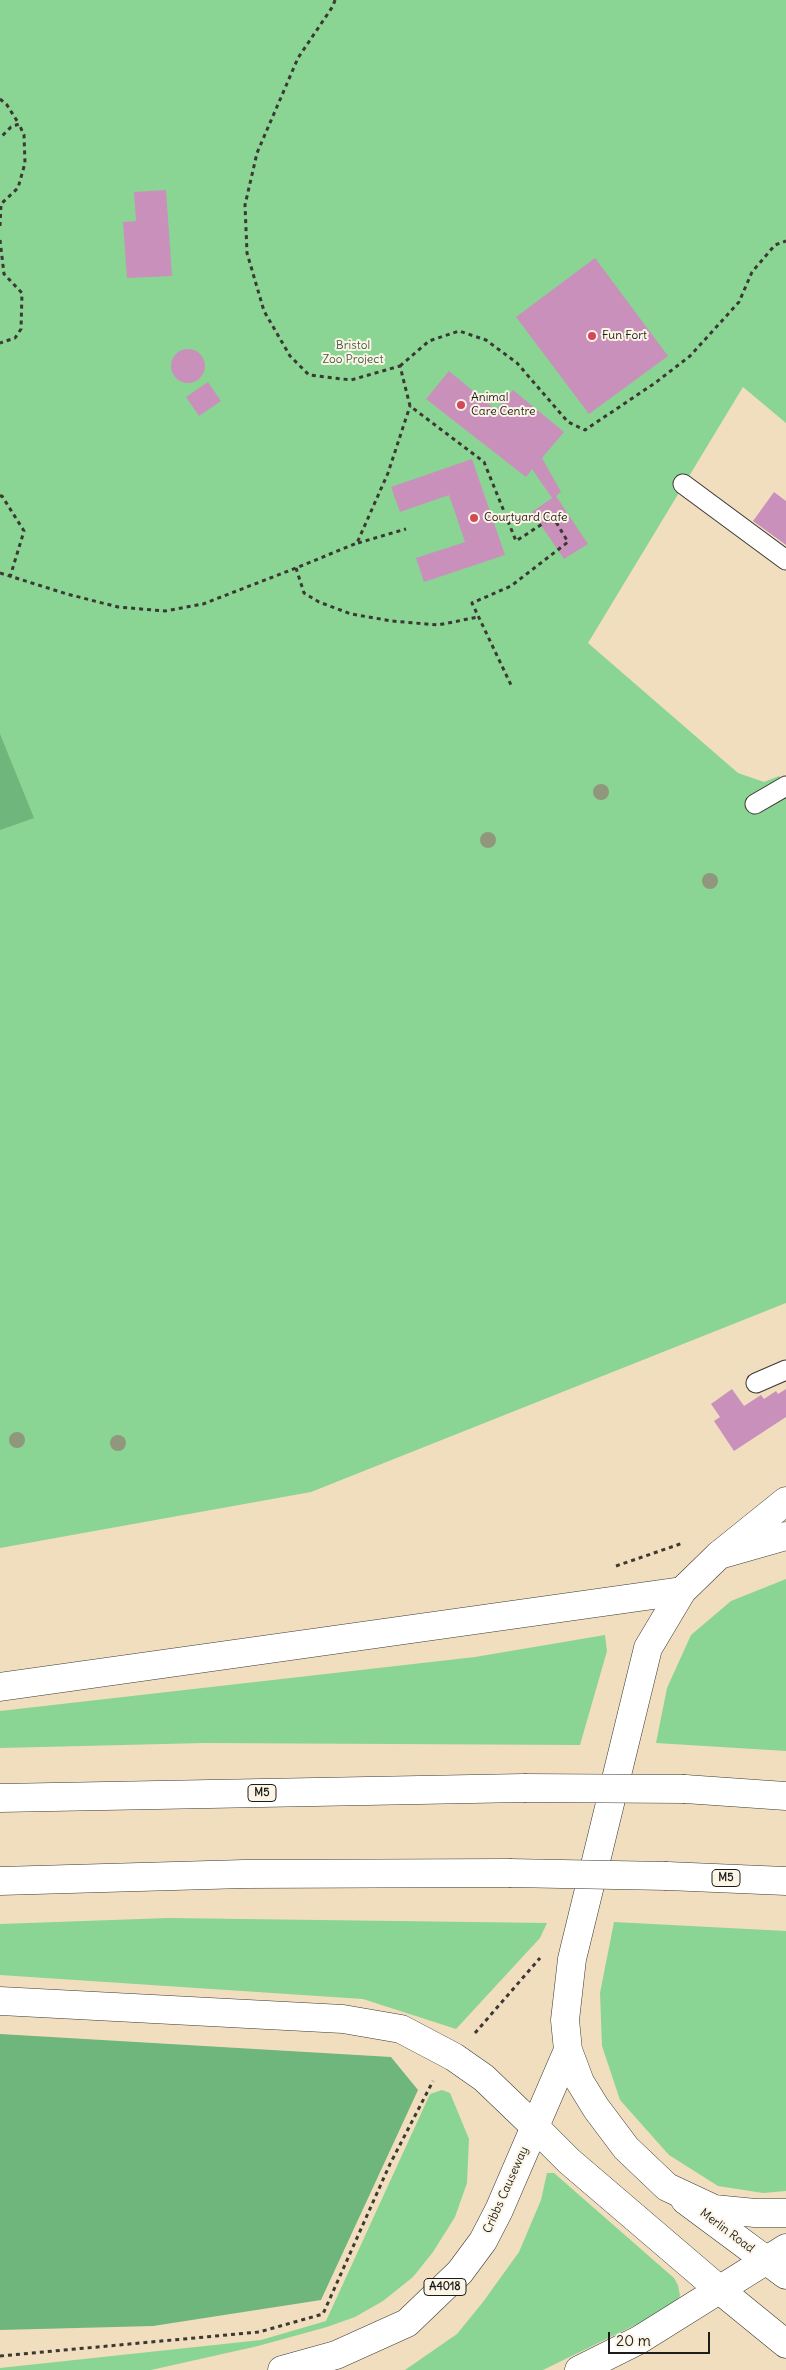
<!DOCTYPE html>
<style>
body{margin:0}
#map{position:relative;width:786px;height:2370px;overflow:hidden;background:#f0debe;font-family:Delius,sans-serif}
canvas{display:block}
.scale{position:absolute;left:608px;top:2332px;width:102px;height:22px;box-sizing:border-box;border:2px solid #1c1c1c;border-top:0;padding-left:6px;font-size:15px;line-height:18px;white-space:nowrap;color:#1c1c1c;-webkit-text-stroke:4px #fcf5e5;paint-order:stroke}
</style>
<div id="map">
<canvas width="786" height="2370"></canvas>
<div class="scale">20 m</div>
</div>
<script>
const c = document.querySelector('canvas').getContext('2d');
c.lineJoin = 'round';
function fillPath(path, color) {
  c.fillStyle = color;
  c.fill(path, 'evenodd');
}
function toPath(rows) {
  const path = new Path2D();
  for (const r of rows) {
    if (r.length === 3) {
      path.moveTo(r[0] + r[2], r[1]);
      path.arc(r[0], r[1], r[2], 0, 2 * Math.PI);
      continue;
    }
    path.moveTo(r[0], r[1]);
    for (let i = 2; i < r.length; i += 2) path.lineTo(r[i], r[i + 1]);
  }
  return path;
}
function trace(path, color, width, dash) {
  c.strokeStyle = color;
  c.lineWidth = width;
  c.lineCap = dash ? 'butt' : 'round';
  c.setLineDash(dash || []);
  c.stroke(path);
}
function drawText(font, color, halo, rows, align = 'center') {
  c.font = font + ' Delius,sans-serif';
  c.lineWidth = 4;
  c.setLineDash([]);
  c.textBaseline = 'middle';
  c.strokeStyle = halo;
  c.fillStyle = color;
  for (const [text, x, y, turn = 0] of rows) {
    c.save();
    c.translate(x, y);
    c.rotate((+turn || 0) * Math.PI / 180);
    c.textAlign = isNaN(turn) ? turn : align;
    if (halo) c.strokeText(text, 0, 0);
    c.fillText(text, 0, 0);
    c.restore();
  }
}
const green = toPath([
 [0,0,786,0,786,423,743,387,588,643,738,773,764,782,779,776,786,783,786,1303,311,1492,0,1548],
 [786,1579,786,1751,656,1743,667,1688,691,1635,731,1601],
 [605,1635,607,1651,580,1745,204,1743,0,1748,0,1711,475,1657],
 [168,1918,547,1923,540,1938,456,2029,363,1999,0,1975,0,1924],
 [614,1922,786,1931,786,2191,763,2193,718,2186,669,2155,620,2100,602,2046,600,1993],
 [442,2090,450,2093,469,2139,467,2183,455,2217,433,2252,413,2277,383,2301,355,2317,327,2327,258,2346,151,2370,0,2370,0,2368,261,2340,326,2321,430,2094],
 [547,2173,554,2173,674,2278,678,2285,680,2296,674,2306,543,2370,405,2370,457,2334,483,2302,519,2252,541,2200]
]);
const forest = toPath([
 [0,734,34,818,0,830],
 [0,2034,391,2057,418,2090,321,2300,153,2326,0,2330]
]);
const building = toPath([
 [166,190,172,276,127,278,123,222,136,221,134,192],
 [595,258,668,356,589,414,516,317],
 [188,366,17],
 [449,371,496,410,513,390,564,432,542,458,561,492,556,496,588,544,564,559,532,512,552,498,532,469,526,477,426,399],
 [208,382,221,401,199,416,186,397],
 [472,459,505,555,424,582,416,558,465,542,449,495,400,512,391,487],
 [774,492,786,501,786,545,753,521],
 [732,1389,744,1406,761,1395,764,1399,776,1391,778,1394,786,1389,786,1417,734,1451,714,1421,720,1417,711,1404]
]);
const path = toPath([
 [335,0,333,6,298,58,257,153,245,205,247,253,264,311,290,356,309,375,351,380,400,366,410,406,484,462,516,541,553,517,568,542,511,586,472,603,511,685],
 [0,99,7,105,19,124,11,127,0,138],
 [0,226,1,204,18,188,25,163,24,135,19,124],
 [0,240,4,274,22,293,21,329,15,338,0,343],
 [400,366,429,341,459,331,486,340,517,363,568,422,585,430,655,383,690,356,739,302,752,272,775,245,786,241],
 [0,496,2,496,24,531,10,577],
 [358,543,406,529],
 [296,568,304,593,319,602,351,614,392,621,438,625,478,617],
 [0,573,67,594,118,607,165,611,203,604,296,568,357,543,388,473,410,406],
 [616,1566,683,1543],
 [475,2033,540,1958],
 [0,2356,259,2332,323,2314,390,2164,433,2081]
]);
const service = toPath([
 [683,484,786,560],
 [755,804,786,786],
 [756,1383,786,1370]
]);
const tertiary = toPath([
 [685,2200,786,2275],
 [721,2291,786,2344]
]);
const secondary = toPath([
 [719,1555,786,1501]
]);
const primary = toPath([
 [786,1536,719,1555,682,1591,648,1648,572,1959,565,2020,568,2050,580,2082,596,2108,626,2148,667,2187,714,2209,755,2213,786,2213],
 [534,2126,569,2161,721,2291],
 [282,2370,336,2355,407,2323,460,2272,483,2241,499,2210,568,2050],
 [579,2370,639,2340,786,2248]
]);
const motorway = toPath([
 [0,1687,682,1591],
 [685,1789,786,1796],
 [0,1798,524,1788],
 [667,1876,786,1881],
 [0,1881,244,1874,509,1873],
 [0,2001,343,2019,401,2029,454,2057,484,2078,534,2126]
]);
const motorwayBridge = toPath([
 [524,1788,685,1789],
 [509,1873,667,1876]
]);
const trees = [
 [601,792],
 [488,840],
 [710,881],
 [17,1440],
 [118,1443]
];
const markers = [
 [592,336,5,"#d1495b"],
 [461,405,5,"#d1495b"],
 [474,518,5,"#d1495b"]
];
const shields = [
 [262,1793,28],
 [726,1878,28],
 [445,2287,42]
];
const shieldNames = [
 ["M5",262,1793],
 ["M5",726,1878],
 ["A4018",445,2287]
];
const poiNames = [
 ["Fun Fort",602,336],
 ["Animal",471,398],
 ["Care Centre",471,412],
 ["Courtyard Cafe",484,518]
];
const parkNames = [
 ["Bristol",353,346],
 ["Zoo Project",353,360]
];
const streetNames = [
 ["Cribbs Causeway",506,2190,-66],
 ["Merlin Road",727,2231,37]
];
fillPath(green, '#8ad593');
fillPath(forest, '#6fb67d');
fillPath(building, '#ca90bc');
trace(service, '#3c3934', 21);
trace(tertiary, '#3c3934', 29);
trace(secondary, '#3c3934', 29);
trace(primary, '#3c3934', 29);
trace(motorway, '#3c3934', 29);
trace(path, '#3c3934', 3, [4, 4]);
trace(service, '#fff', 19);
trace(tertiary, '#fff', 28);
trace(secondary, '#fff', 28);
trace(primary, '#fff', 28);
trace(motorway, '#fff', 28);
trace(motorwayBridge, '#3c3934', 29, []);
trace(motorwayBridge, '#fff', 28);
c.fillStyle = '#90977c';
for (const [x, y] of trees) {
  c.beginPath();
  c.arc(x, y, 8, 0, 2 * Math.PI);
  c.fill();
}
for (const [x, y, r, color] of markers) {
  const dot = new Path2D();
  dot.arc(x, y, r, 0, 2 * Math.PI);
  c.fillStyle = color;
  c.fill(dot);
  trace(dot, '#fcf5e5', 2);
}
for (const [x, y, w] of shields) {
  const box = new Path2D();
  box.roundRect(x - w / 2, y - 8.5, w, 17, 4);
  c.fillStyle = '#fcf5e5';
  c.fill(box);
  trace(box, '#1c1c1c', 1);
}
drawText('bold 11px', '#1c1c1c', null, shieldNames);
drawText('12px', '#1c1c1c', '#fcf5e5', poiNames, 'left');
drawText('12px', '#425d46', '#fcf5e5', parkNames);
drawText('12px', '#1c1c1c', '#fcf5e5', streetNames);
</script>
